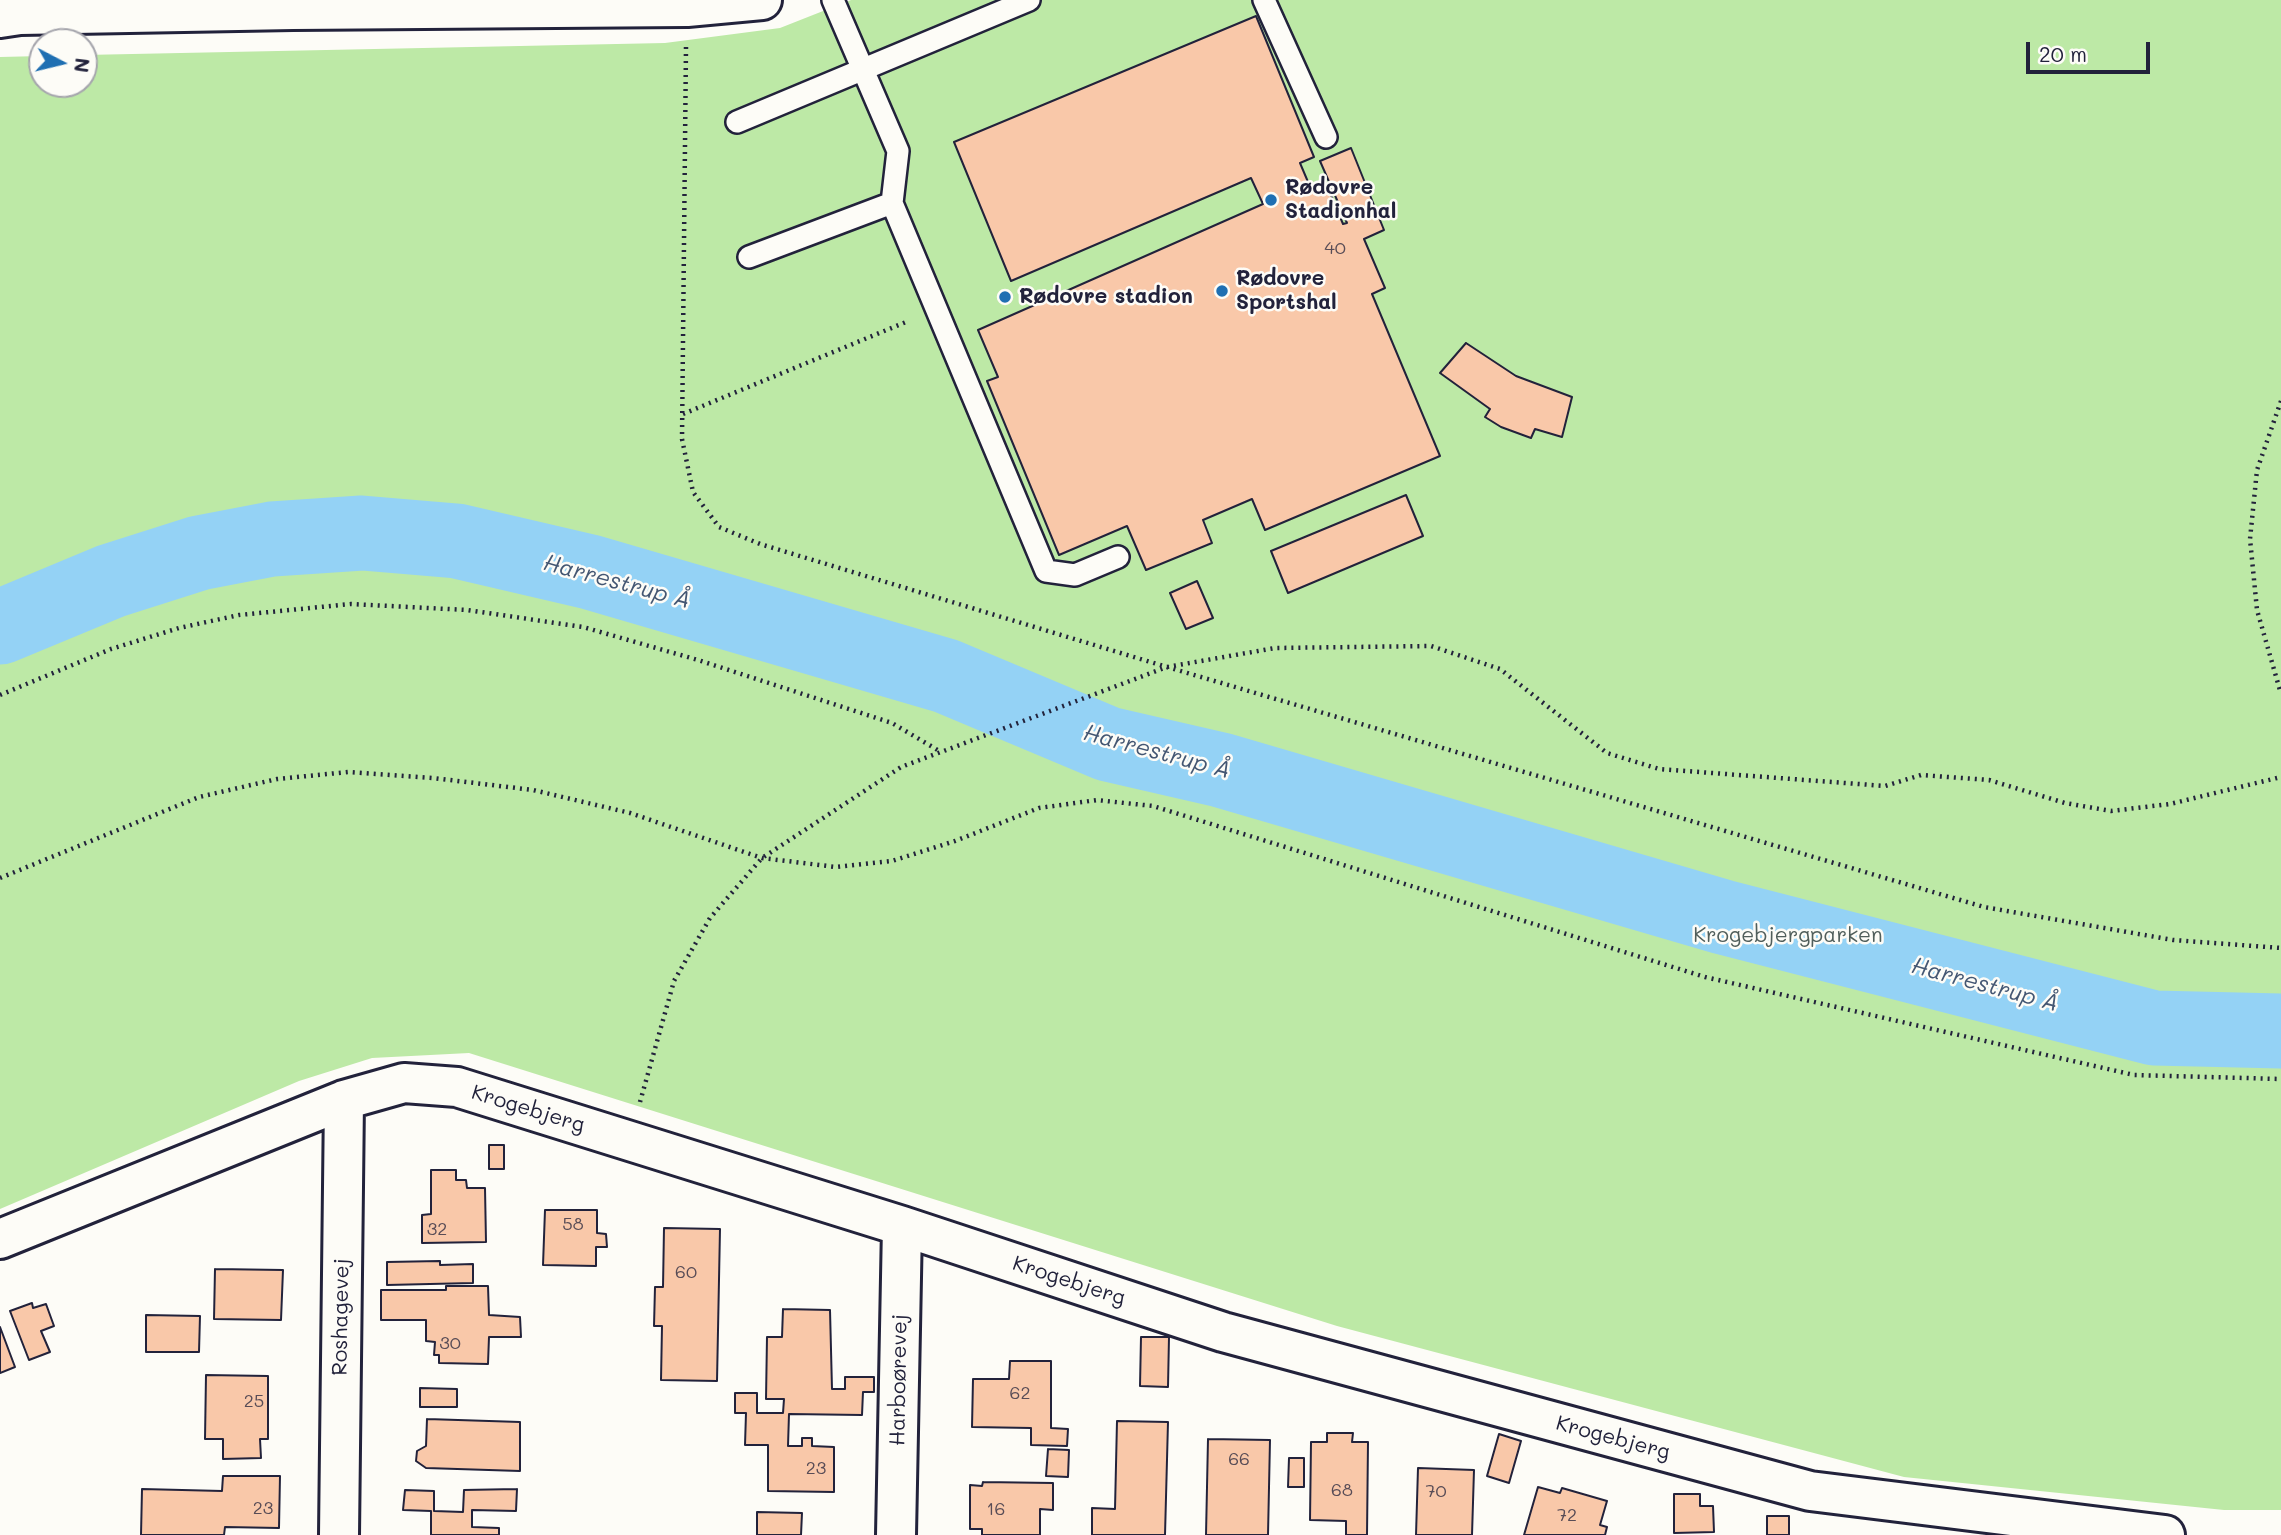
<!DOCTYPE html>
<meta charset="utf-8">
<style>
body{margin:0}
#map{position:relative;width:2281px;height:1535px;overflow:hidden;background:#fdfcf7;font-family:Mali,sans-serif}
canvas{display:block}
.north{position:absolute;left:28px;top:28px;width:70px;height:70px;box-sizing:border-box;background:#fdfcf7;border:2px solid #a5a5ac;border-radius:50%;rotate:97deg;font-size:19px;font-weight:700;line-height:28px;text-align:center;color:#22223b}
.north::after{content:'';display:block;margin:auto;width:24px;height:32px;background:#1f6fb2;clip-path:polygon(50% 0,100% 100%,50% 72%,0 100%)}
.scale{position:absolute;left:2026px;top:42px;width:124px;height:32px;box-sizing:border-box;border:4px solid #22223b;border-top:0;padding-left:9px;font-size:21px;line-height:24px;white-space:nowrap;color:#22223b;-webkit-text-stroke:5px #fdfcf7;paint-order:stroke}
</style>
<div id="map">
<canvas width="2281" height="1535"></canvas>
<div class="north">N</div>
<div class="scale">20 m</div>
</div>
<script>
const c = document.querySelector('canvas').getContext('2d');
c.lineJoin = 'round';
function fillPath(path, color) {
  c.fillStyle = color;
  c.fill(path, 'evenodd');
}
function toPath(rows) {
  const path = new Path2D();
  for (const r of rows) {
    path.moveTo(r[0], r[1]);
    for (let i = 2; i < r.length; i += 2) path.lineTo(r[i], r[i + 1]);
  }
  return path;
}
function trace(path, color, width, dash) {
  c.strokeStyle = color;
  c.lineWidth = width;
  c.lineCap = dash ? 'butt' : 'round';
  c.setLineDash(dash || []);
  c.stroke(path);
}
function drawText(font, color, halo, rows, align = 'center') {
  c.font = font + ' Mali,sans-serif';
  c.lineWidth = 5;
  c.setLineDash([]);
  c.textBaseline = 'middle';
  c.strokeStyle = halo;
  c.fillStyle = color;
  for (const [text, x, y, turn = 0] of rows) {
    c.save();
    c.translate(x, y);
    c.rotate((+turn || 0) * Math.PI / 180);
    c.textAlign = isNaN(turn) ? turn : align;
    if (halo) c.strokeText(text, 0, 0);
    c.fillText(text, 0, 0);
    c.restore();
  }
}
const green = toPath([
 [851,0,2281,0,2281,1510,2224,1510,1904,1477,1337,1326,469,1053,372,1058,299,1081,0,1209,0,57,42,56,42,84,84,84,84,55,665,43,780,28]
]);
const river = toPath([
 [0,627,111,581,199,553,272,539,362,533,457,541,590,572,946,676,1108,744,1221,770,1723,917,2154,1028,2281,1031]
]);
const building = toPath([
 [1256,16,1314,157,1300,163,1311,189,1326,183,1343,224,1347,223,1320,161,1351,148,1384,230,1364,239,1385,288,1372,294,1440,456,1265,530,1252,499,1203,520,1212,543,1146,570,1127,526,1059,555,987,381,998,377,978,330,1263,204,1251,178,1011,281,954,142,1256,16],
 [1466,343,1516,376,1572,397,1562,437,1535,429,1531,438,1501,427,1485,417,1490,409,1440,373,1466,343],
 [1406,495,1423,536,1288,593,1271,551,1406,495],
 [1197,581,1213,618,1186,629,1170,593,1197,581],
 [489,1145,504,1145,504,1169,489,1169,489,1145],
 [431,1170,456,1170,456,1180,466,1180,467,1188,485,1188,486,1242,422,1243,422,1215,431,1214,431,1170],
 [545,1210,597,1210,597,1233,606,1234,607,1247,596,1247,596,1266,543,1265,545,1210],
 [664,1228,720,1229,717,1381,661,1380,662,1326,654,1326,655,1287,663,1287,664,1228],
 [440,1261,440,1265,473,1264,473,1283,387,1285,387,1262,440,1261],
 [215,1269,283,1270,281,1320,214,1319,215,1269],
 [446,1286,488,1286,489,1315,520,1317,521,1337,489,1337,488,1364,439,1363,439,1355,434,1355,435,1342,426,1341,426,1320,381,1320,381,1290,446,1290,446,1286],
 [32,1303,33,1308,46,1304,54,1326,41,1331,50,1352,29,1360,10,1311,32,1303],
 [783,1309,830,1310,832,1389,845,1389,845,1377,874,1377,874,1392,863,1392,862,1415,789,1414,788,1446,802,1446,802,1438,812,1438,812,1446,834,1447,834,1492,768,1491,768,1445,745,1445,746,1413,735,1413,735,1393,757,1393,757,1413,783,1413,784,1399,766,1399,767,1337,782,1337,783,1309],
 [146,1315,200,1316,199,1352,146,1352,146,1315],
 [0,1327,15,1367,0,1373,0,1327],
 [1141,1337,1169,1337,1168,1387,1140,1386,1141,1337],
 [1010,1361,1051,1361,1051,1428,1068,1429,1067,1446,1031,1445,1031,1428,972,1427,973,1379,1009,1379,1010,1361],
 [206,1375,268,1376,268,1439,260,1439,261,1458,223,1459,223,1439,205,1439,206,1375],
 [420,1388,457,1389,457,1407,420,1407,420,1388],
 [427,1419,520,1422,520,1471,426,1468,416,1461,417,1451,426,1446,427,1419],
 [1117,1421,1168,1422,1165,1535,1092,1535,1092,1508,1115,1509,1117,1421],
 [1327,1433,1353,1433,1352,1442,1368,1442,1367,1535,1346,1535,1346,1521,1310,1520,1311,1442,1327,1442,1327,1433],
 [1499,1434,1521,1441,1509,1483,1487,1476,1499,1434],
 [1208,1439,1270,1440,1268,1535,1206,1535,1208,1439],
 [1048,1449,1069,1450,1068,1477,1046,1476,1048,1449],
 [1289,1458,1304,1458,1304,1487,1288,1487,1289,1458],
 [1418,1468,1474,1470,1472,1535,1416,1535,1418,1468],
 [223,1476,280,1476,279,1528,225,1527,224,1535,141,1535,142,1489,222,1491,223,1476],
 [983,1482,1053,1483,1053,1510,1040,1509,1040,1535,982,1535,982,1529,970,1529,970,1485,982,1486,983,1482],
 [1538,1487,1560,1493,1562,1488,1607,1501,1600,1525,1607,1527,1605,1535,1524,1535,1538,1487],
 [517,1489,516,1511,472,1510,472,1527,499,1528,499,1535,431,1535,431,1511,403,1510,405,1490,434,1491,434,1511,463,1512,464,1490,517,1489],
 [1674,1494,1700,1494,1700,1506,1713,1506,1714,1532,1674,1533,1674,1494],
 [757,1512,802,1513,801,1535,757,1535,757,1512],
 [1767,1516,1789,1516,1789,1535,1767,1535,1767,1516]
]);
const path = toPath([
 [686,47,682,439,693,492,719,527,760,544,1167,667,1984,907,2173,940,2281,948],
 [2281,401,2257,470,2250,539,2257,610,2281,694],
 [683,414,906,322],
 [0,695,111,649,179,628,239,615,351,604,467,610,583,627,698,660,892,723,941,752],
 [0,878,199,797,277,779,348,772,433,778,533,790,630,813,762,858,836,867,892,861,955,841,1039,808,1097,800,1153,806,1705,977,2134,1075,2281,1079],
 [640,1102,674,981,710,918,762,858,901,767,1167,667,1275,648,1431,646,1500,669,1607,753,1659,769,1885,786,1921,775,1989,780,2065,803,2111,811,2170,804,2281,777]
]);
const lane = toPath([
 [833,0,898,151,892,203,1046,571,1075,575,1118,557],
 [1264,0,1326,137],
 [737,122,1029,0],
 [749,257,892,203]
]);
const street = toPath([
 [0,18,20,15,293,10,687,7,762,0],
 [0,1239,344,1100,404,1083,457,1087,902,1226,1223,1332,1810,1491,2165,1535],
 [339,1535,344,1100],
 [896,1535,902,1226]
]);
const markers = [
 [1271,200,7,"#1f6fb2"],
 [1222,291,7,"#1f6fb2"],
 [1005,297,7,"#1f6fb2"]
];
const numberNames = [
 ["40",1335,248],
 ["58",573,1224],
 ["32",437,1229],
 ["60",686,1272],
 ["30",450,1343],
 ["62",1020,1393],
 ["25",254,1401],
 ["66",1239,1459],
 ["23",816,1468],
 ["68",1342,1490],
 ["70",1436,1491],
 ["23",263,1508],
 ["16",996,1509],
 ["72",1567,1515]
];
const poiNames = [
 ["Rødovre",1285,188],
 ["Stadionhal",1285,212],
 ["Rødovre",1236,279],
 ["Sportshal",1236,303],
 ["Rødovre stadion",1019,297]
];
const parkNames = [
 ["Krogebjergparken",1788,936]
];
const streetNames = [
 ["Krogebjerg",528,1109,17],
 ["Krogebjerg",1069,1281,18],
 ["Roshagevej",341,1317,-89],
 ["Harboørevej",899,1380,-89],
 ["Krogebjerg",1613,1438,15]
];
const waterNames = [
 ["Harrestrup Å",617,582,15],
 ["Harrestrup Å",1157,752,15],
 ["Harrestrup Å",1985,985,15]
];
fillPath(green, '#bde9a6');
trace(river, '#94d2f5', 75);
fillPath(building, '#f9c8a9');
trace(building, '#22223b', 2);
trace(lane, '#22223b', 26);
trace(street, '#22223b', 44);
trace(path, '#22223b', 4.5, [2, 5]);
trace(lane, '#fdfcf7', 21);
trace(street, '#fdfcf7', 38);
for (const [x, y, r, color] of markers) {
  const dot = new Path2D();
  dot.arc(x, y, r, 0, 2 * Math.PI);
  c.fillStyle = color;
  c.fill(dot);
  trace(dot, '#fdfcf7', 2.5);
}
drawText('18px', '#584c56', null, numberNames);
drawText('bold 21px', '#22223b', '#fdfcf7', poiNames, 'left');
drawText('21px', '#505e5b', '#fdfcf7', parkNames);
drawText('21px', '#22223b', '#fdfcf7', streetNames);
drawText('italic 23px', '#445773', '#fdfcf7', waterNames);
</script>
